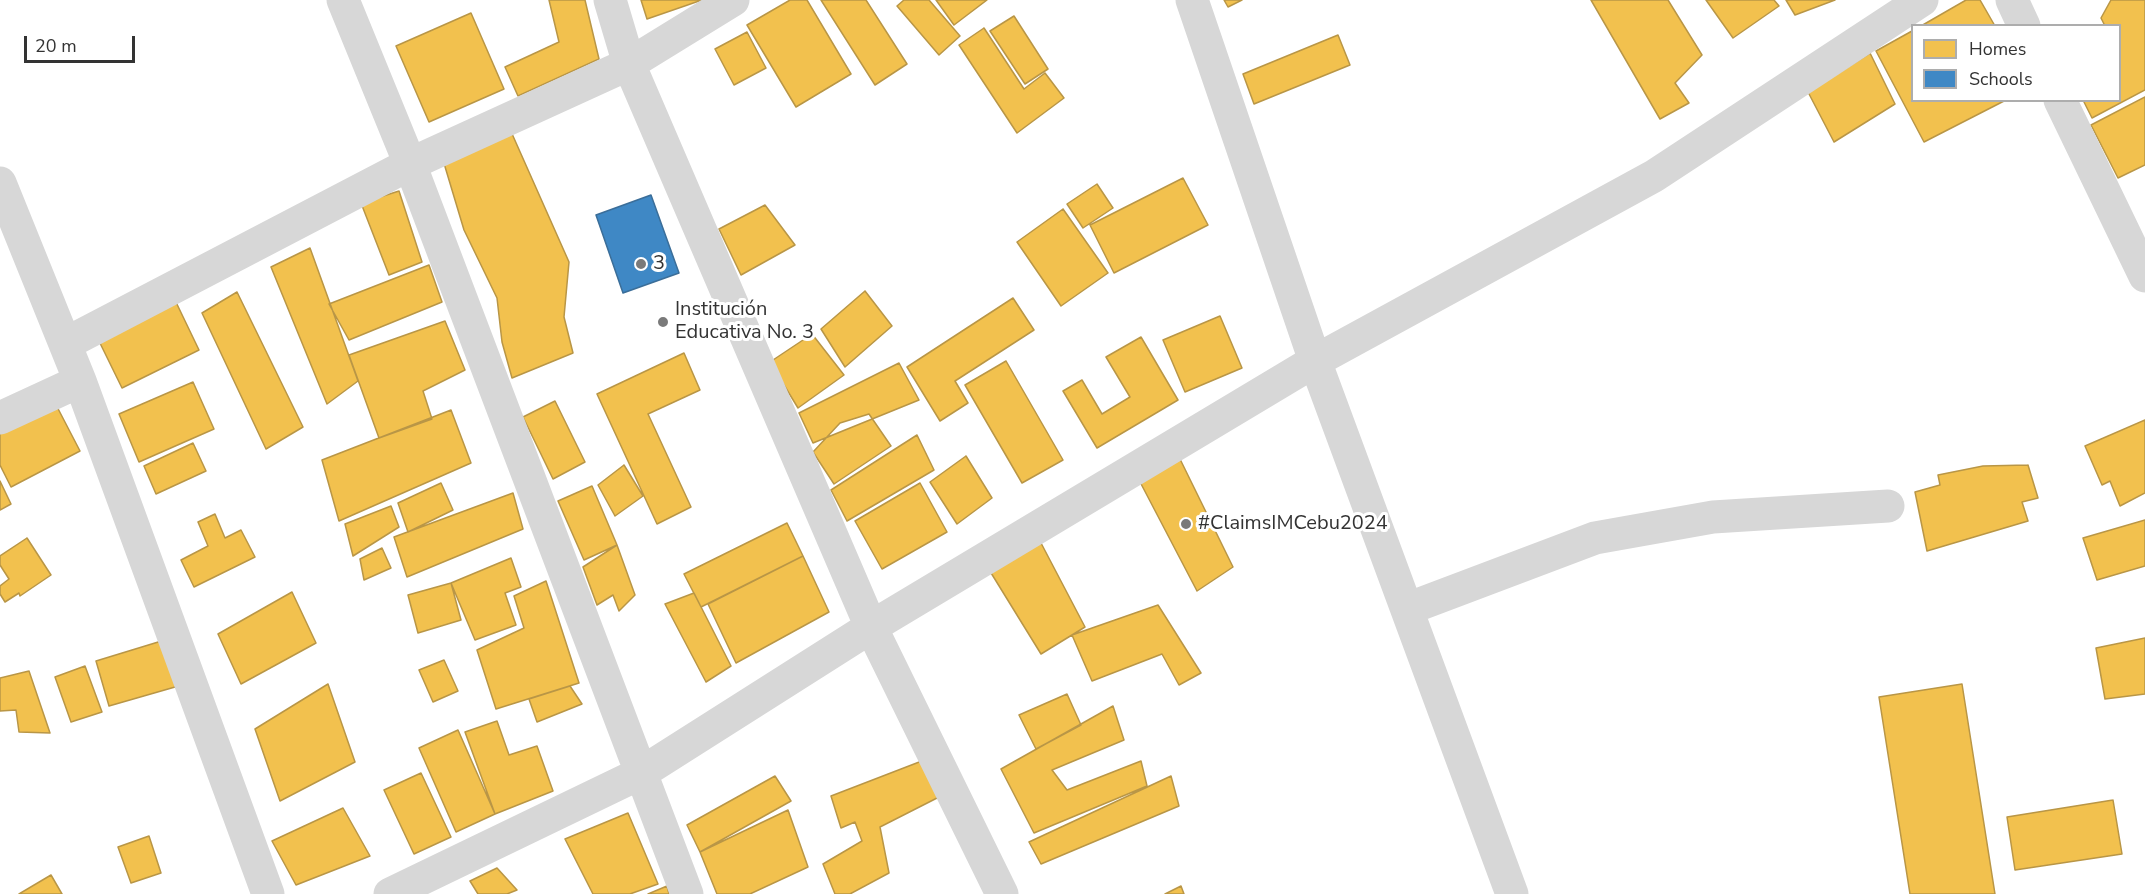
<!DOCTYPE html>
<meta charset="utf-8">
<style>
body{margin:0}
#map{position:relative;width:2145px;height:894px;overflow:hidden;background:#fff;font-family:"Nunito Sans",sans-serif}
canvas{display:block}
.legend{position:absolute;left:1911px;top:24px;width:210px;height:78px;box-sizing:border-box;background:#fff;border:2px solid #adadad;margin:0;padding:8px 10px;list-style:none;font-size:18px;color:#333}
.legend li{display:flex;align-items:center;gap:12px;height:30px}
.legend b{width:30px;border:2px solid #adadad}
.scale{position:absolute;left:24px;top:36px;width:111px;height:27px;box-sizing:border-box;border:3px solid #333;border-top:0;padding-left:8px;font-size:18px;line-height:21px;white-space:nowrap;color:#333;-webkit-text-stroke:4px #fff;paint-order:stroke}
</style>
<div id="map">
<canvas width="2145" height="894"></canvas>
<ul class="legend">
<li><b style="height:16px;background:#f2c14e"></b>Homes</li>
<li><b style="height:16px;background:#3f88c5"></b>Schools</li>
</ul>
<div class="scale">20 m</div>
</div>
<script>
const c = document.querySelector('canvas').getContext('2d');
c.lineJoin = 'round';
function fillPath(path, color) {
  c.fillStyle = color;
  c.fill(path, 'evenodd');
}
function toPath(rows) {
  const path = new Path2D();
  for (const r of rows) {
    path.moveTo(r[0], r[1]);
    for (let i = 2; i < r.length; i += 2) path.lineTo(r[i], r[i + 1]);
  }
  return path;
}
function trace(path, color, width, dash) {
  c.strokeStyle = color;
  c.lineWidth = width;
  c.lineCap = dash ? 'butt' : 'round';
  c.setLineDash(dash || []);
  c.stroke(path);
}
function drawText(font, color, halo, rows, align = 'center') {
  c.font = font + ' "Nunito Sans",sans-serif';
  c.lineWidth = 6;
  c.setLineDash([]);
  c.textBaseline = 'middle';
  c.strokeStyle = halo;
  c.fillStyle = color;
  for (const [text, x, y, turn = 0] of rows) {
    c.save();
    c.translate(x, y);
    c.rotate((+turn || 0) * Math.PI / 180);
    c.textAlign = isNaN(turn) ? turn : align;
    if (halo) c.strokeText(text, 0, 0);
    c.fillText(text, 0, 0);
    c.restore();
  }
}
const homes = toPath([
 [549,0,585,0,599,59,518,96,505,67,559,42,549,0],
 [641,0,702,0,647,19,641,0],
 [790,0,807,0,851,74,796,107,747,25,790,0],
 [821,0,866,0,907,64,875,85,821,0],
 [904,0,929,0,960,36,939,55,897,6,904,0],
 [936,0,987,0,954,25,936,0],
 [1224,0,1242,0,1228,7,1224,0],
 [1591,0,1668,0,1702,55,1675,83,1689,103,1660,119,1591,0],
 [1706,0,1774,0,1779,6,1733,38,1706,0],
 [1786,0,1835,0,1795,15,1786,0],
 [1966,0,1980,0,1995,26,1921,26,1966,0],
 [2111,0,2145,0,2145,90,2092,118,2083,100,2120,100,2120,26,2105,26,2101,18,2111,0],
 [471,13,504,89,429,122,396,46,471,13],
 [1014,16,1048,69,1025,84,990,31,1014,16],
 [984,28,1024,89,1045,73,1064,98,1017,133,959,45,984,28],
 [1912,31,1912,100,2006,100,1924,142,1876,51,1912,31],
 [747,32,766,68,734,85,715,49,747,32],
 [1338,35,1350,65,1254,104,1243,74,1338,35],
 [1870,53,1895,104,1834,142,1808,92,1870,53],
 [2145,97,2145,165,2118,178,2091,125,2145,97],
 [509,127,569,262,564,317,573,353,512,378,502,342,497,298,464,230,440,150,509,127],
 [1183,178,1208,225,1114,273,1090,225,1183,178],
 [1097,184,1113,208,1083,228,1067,204,1097,184],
 [399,191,422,262,389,275,361,203,399,191],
 [765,205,795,245,741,275,719,229,765,205],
 [1063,209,1108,273,1061,306,1017,242,1063,209],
 [310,248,358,381,327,404,271,267,310,248],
 [429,265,442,302,349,340,329,304,429,265],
 [865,291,892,326,845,367,821,329,865,291],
 [237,292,303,427,266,449,202,313,237,292],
 [174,298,199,350,122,388,97,337,174,298],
 [1013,298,1034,330,955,381,968,403,940,421,907,367,1013,298],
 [1220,316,1242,368,1185,392,1163,340,1220,316],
 [445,321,465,370,423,391,432,419,379,438,349,355,445,321],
 [812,334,844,375,798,408,770,362,812,334],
 [1141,337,1178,400,1097,448,1063,391,1082,380,1102,414,1130,397,1106,357,1141,337],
 [684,353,700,390,648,414,691,507,657,524,597,394,684,353],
 [1006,361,1063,460,1022,483,965,385,1006,361],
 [899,363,919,400,813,443,799,413,899,363],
 [193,382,214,429,139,462,119,414,193,382],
 [53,399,80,451,11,487,0,465,0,427,53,399],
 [555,401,585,462,553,479,523,417,555,401],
 [451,410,471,463,339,521,322,460,451,410],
 [869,414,891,446,834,484,813,452,840,423,869,414],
 [2145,420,2145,493,2120,506,2110,481,2102,485,2085,446,2145,420],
 [917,435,934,470,847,521,831,490,917,435],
 [193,443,206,471,156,494,144,466,193,443],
 [966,456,992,498,957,524,930,482,966,456],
 [1179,457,1233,567,1197,591,1139,480,1179,457],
 [624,465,643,496,615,516,598,485,624,465],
 [2028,465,2038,498,2022,502,2028,521,1927,551,1915,492,1940,485,1938,475,1983,466,2028,465],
 [0,481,11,504,0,510,0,481],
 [441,483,453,510,408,532,398,503,441,483],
 [920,483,947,532,882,569,855,521,920,483],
 [592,486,617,545,584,560,558,501,592,486],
 [513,493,523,529,407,577,394,537,513,493],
 [391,506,399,527,353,556,345,524,391,506],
 [215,514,225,538,241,530,255,557,194,587,181,560,208,546,198,522,215,514],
 [2145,520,2145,566,2097,580,2083,538,2145,520],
 [787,523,803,556,701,607,684,574,787,523],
 [27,538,51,575,20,596,19,593,5,602,0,594,0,586,9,579,0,565,0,556,27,538],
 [1041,543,1085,627,1041,654,988,568,1041,543],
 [617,545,635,595,619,611,613,595,597,605,583,567,617,545],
 [382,548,391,568,364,580,360,559,382,548],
 [803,556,829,612,736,663,708,604,803,556],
 [511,558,521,587,505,593,516,625,475,640,451,583,511,558],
 [546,581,579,683,496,709,477,650,524,628,514,596,546,581],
 [451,583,461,620,418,633,408,595,451,583],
 [292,592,316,643,241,684,218,634,292,592],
 [694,593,731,666,706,682,665,604,694,593],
 [1158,605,1201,673,1179,685,1162,654,1092,681,1072,635,1158,605],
 [2145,638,2145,694,2105,699,2096,648,2145,638],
 [168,639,182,685,109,706,96,661,168,639],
 [444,660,458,691,433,702,419,670,444,660],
 [85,666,102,712,71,722,55,677,85,666],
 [29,671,50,733,19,732,16,710,0,711,0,678,29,671],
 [328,684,355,762,280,801,255,729,328,684],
 [1962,684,1995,894,1910,894,1879,697,1962,684],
 [570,686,582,704,537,722,529,699,570,686],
 [1067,694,1081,725,1036,749,1019,715,1067,694],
 [1113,706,1124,740,1052,770,1067,790,1141,761,1147,786,1034,833,1001,769,1113,706],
 [497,721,509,755,537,746,553,791,495,814,465,732,497,721],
 [458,730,495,814,456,832,419,748,458,730],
 [927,759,941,796,880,827,889,873,850,894,835,894,823,864,862,841,855,822,841,828,831,796,927,759],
 [421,773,451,837,414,854,384,790,421,773],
 [775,776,791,801,700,852,687,825,775,776],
 [1171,776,1179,806,1041,864,1029,842,1171,776],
 [2113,800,2122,854,2015,870,2007,817,2113,800],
 [343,808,370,856,296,885,272,841,343,808],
 [788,810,808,867,750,894,717,894,700,852,788,810],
 [628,813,658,884,630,894,593,894,565,839,628,813],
 [149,836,161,873,131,883,118,847,149,836],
 [497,868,517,890,507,894,478,894,470,881,497,868],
 [51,875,62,894,19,894,51,875],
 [667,886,669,894,648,894,667,886],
 [1181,886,1184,894,1165,894,1181,886]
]);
const schools = toPath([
 [651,195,679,273,623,293,596,215,651,195]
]);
const minor = toPath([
 [343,0,410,164,687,894],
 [610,0,629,64,871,627,1002,894],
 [1192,0,1315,361,1512,894],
 [2012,0,2024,26],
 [2060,100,2145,276],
 [0,183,80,381,268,894],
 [65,344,410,164,629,64,733,0],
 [0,418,80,381],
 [1407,609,1595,538,1713,517,1888,506],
 [390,894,641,773,871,627,1315,361,1654,176,1922,0]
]);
const markers = [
 [641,264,6,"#7a7a7a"],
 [663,322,6,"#7a7a7a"],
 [1186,524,6,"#7a7a7a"]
];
const poiNames = [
 ["3",653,264],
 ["Institución",675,310],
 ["Educativa No. 3",675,333],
 ["#ClaimsIMCebu2024",1198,524]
];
fillPath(homes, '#f2c14e');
trace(homes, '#b99646', 1.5);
fillPath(schools, '#3f88c5');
trace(schools, '#3b6e99', 1.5);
trace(minor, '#d7d7d7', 33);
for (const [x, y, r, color] of markers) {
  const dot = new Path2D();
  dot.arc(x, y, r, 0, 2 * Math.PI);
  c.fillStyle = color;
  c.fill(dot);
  trace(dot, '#fff', 2);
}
drawText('20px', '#333', '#fff', poiNames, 'left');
</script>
